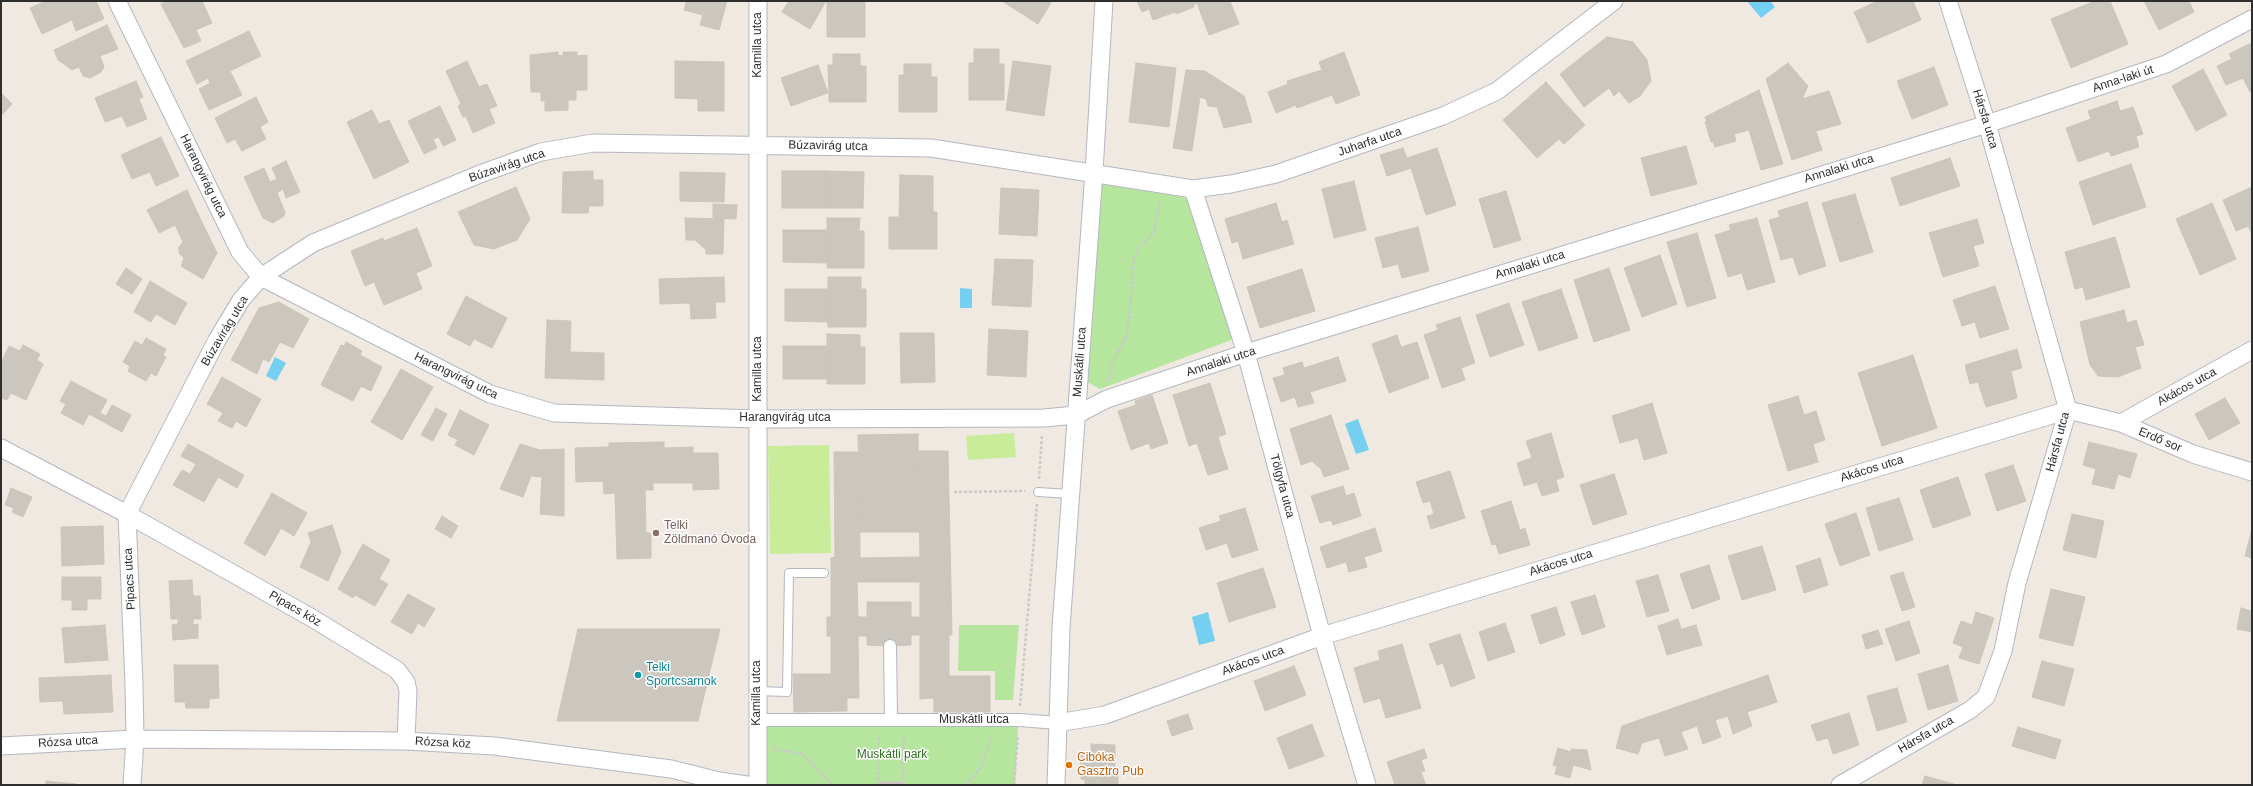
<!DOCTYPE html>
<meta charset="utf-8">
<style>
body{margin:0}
#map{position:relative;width:2253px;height:786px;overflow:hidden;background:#efe9e1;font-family:Arial,sans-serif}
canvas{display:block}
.frame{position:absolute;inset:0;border:2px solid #2e2e2e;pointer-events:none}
</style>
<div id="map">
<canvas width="2253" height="786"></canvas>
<div class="frame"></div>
</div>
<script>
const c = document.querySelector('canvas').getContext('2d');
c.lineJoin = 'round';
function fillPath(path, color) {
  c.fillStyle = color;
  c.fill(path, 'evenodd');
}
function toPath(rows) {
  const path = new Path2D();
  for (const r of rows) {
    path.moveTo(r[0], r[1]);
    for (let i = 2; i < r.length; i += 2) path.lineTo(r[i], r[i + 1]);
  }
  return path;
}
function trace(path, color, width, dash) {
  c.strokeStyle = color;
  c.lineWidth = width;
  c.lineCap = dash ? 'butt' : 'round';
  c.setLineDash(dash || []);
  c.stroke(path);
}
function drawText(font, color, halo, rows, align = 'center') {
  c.font = font + ' Arial,sans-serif';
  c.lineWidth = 3;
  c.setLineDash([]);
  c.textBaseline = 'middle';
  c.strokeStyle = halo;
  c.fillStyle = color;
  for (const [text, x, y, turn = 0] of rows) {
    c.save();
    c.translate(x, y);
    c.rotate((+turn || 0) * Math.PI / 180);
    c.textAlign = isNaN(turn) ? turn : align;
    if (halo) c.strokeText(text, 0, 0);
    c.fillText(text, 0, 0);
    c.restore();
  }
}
const green = toPath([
 [1101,183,1187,198,1234,339,1100,389,1085,381],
 [959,625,1019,625,1013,700,995,700,995,671,958,671],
 [767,726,1018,726,1015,785,767,785]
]);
const pitch = toPath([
 [1014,433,1016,457,968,460,966,436],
 [829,445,831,553,770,554,768,446]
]);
const water = toPath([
 [1747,1,1770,1,1775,7,1761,18],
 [960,288,972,289,972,308,960,308],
 [275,357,286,363,276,381,266,376],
 [1358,419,1369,450,1356,454,1345,424],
 [1208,612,1215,641,1199,645,1192,617]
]);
const building = toPath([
 [46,1,96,1,104,19,76,31,72,20,42,34,30,8,46,1],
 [166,1,202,1,212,23,196,30,201,41,184,48,161,4,166,1],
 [684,1,727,1,719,30,700,25,703,15,684,10,686,2,684,1],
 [789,1,826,1,810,29,782,12,789,1],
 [827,1,865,1,865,37,827,37,827,1],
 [1002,1,1052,1,1038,24,1002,1],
 [1137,1,1230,1,1239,24,1209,35,1197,3,1193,5,1194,7,1176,14,1175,12,1153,20,1149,9,1142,12,1137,1],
 [1878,1,1913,1,1921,20,1868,43,1854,12,1878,1],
 [2095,1,2110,1,2128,44,2071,68,2051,19,2095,1],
 [2144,1,2189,1,2194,12,2159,30,2144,1],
 [107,25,118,49,100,56,104,67,101,72,90,78,83,76,79,67,72,70,58,60,54,50,107,25],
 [249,31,261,56,230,71,242,95,209,110,199,89,210,83,208,78,197,84,186,61,249,31],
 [1607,37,1633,42,1647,60,1651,81,1640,96,1629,103,1619,91,1614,96,1609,88,1584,107,1560,74,1607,37],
 [2251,43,2252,91,2250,92,2243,78,2226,85,2217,66,2232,59,2229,54,2251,43],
 [974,49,999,49,999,64,1004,64,1004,100,969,100,969,63,974,63,974,49],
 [558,52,558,55,563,56,563,52,577,52,577,56,587,55,587,90,576,90,576,100,568,100,568,110,545,111,545,101,541,101,541,92,531,92,530,55,558,52],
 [1344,52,1360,95,1336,104,1332,95,1297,108,1296,105,1276,113,1268,92,1288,84,1287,81,1322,70,1319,62,1344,52],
 [833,54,860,54,860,66,866,66,866,102,829,102,828,65,833,65,833,54],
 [467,61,479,87,487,84,497,106,489,109,495,123,473,133,466,116,463,117,458,106,461,104,446,71,467,61],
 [675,61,724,62,724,111,698,111,698,99,675,98,675,61],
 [1013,61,1051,66,1044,116,1006,110,1013,61],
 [1136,63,1176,68,1169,127,1129,122,1136,63],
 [1788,63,1808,86,1802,99,1829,91,1841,124,1816,131,1822,150,1792,160,1766,79,1788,63],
 [904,64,931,64,931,77,937,77,937,112,899,112,899,75,904,75,904,64],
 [818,65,828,93,791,106,781,78,818,65],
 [1934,67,1948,105,1912,119,1897,81,1934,67],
 [2203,69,2227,115,2196,131,2172,86,2203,69],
 [1186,70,1205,71,1244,96,1252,122,1224,128,1217,107,1208,106,1206,99,1200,97,1192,151,1173,148,1186,70],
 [136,81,143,97,139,99,147,119,127,127,122,116,105,122,95,98,136,81],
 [1546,82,1585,125,1564,144,1559,139,1537,158,1503,120,1546,82],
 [1759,90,1783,164,1761,170,1749,130,1734,134,1736,141,1715,147,1713,141,1711,142,1705,122,1707,121,1705,117,1759,90],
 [1,93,12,104,1,116,1,93],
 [256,97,268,122,260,127,266,139,242,151,235,139,227,143,215,118,256,97],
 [2117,101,2120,111,2133,107,2143,134,2136,136,2139,147,2111,156,2109,151,2078,162,2066,128,2091,119,2088,111,2117,101],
 [440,106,456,140,443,146,439,137,433,139,437,148,424,154,408,121,440,106],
 [372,110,379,124,389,120,409,162,374,179,347,122,372,110],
 [161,137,179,176,156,186,150,172,132,179,121,155,161,137],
 [1686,146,1697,184,1651,196,1641,158,1686,146],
 [1403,148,1407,158,1437,148,1456,205,1426,215,1411,168,1387,176,1380,155,1403,148],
 [1950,158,1960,186,1900,206,1891,178,1950,158],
 [286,161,300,192,286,198,283,189,277,193,285,212,284,216,273,223,263,218,244,177,264,168,270,182,277,179,272,168,286,161],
 [2131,164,2146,207,2093,225,2079,182,2131,164],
 [593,171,593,180,603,180,603,206,589,206,588,213,562,213,563,172,593,171],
 [782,171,826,171,826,208,782,208,782,171],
 [826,171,864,172,863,208,826,208,826,171],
 [680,172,725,173,724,202,680,201,680,172],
 [900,175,933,176,933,212,937,212,937,249,889,249,889,217,899,217,900,175],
 [1354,181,1366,230,1334,238,1322,189,1354,181],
 [516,187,530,219,517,240,494,249,474,245,458,212,516,187],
 [2252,187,2252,234,2248,226,2236,231,2223,200,2252,187],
 [1001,188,1039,190,1037,236,999,234,1001,188],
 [187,190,198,214,159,233,147,210,187,190],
 [1506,191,1521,240,1494,248,1479,199,1506,191],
 [1855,194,1873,252,1840,262,1822,203,1855,194],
 [1807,202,1826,266,1799,275,1793,257,1781,260,1769,220,1780,217,1778,211,1807,202],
 [1276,203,1282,222,1287,220,1294,244,1243,259,1238,241,1232,243,1225,219,1276,203],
 [2212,203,2236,259,2200,275,2176,219,2212,203],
 [713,204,737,205,736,219,713,218,713,204],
 [198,214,217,253,203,279,181,266,184,258,179,253,179,247,183,242,175,225,198,214],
 [685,218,724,219,723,254,706,254,706,250,695,240,686,240,685,218],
 [827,218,860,218,859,231,864,231,864,268,827,268,827,218],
 [1757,218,1775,282,1747,290,1742,273,1728,277,1715,235,1731,230,1729,225,1757,218],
 [1977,219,1984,243,1973,246,1979,266,1943,277,1929,233,1977,219],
 [1418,227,1429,271,1402,278,1398,264,1383,268,1375,238,1418,227],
 [417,228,432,266,416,273,422,289,384,305,374,282,365,286,351,251,383,238,384,241,417,228],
 [783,230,827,230,827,263,783,262,783,230],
 [1697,233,1716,298,1687,307,1667,242,1697,233],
 [2115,237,2130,287,2086,300,2083,287,2075,289,2065,252,2115,237],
 [1660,255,1677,304,1642,317,1624,268,1660,255],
 [995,259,1033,260,1031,307,992,305,995,259],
 [126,268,142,279,132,294,116,284,126,268],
 [1609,268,1630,330,1594,342,1574,280,1609,268],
 [1302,269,1315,311,1260,328,1247,287,1302,269],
 [724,277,725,302,715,302,716,318,691,319,690,303,660,304,659,279,724,277],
 [828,277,861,277,861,289,866,289,866,327,828,327,828,277],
 [150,281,187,303,175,325,156,314,151,322,134,312,150,281],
 [1995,286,2009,329,1980,338,1975,322,1962,326,1953,300,1995,286],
 [785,289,828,289,828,322,785,321,785,289],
 [1561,289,1578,338,1539,351,1522,302,1561,289],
 [466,296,507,318,492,348,474,339,470,346,447,334,466,296],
 [279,302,309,319,293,348,280,342,269,362,263,359,257,374,231,360,259,308,279,302],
 [1509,303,1524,345,1490,357,1476,315,1509,303],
 [2124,310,2127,323,2136,320,2144,345,2135,347,2141,368,2118,377,2098,376,2090,365,2080,322,2124,310],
 [1460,317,1475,363,1461,368,1465,380,1442,388,1424,335,1438,330,1436,325,1460,317],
 [547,320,571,321,570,352,604,353,604,380,545,378,547,320],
 [989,329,1028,331,1026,377,987,375,989,329],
 [900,333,934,333,935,382,901,383,900,333],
 [827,334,860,335,860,347,865,347,865,384,827,384,827,334],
 [1397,335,1401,347,1417,342,1429,378,1389,393,1372,344,1397,335],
 [146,338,166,349,163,355,166,357,156,376,151,373,146,381,128,371,130,366,123,362,135,341,142,345,146,338],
 [346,342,362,351,360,355,382,367,371,391,361,386,353,401,321,385,341,345,344,346,346,342],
 [23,345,40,354,37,360,43,364,26,400,11,393,7,400,1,398,1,363,9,346,20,351,23,345],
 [783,346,827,346,827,379,783,379,783,346],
 [2017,349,2022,368,2011,371,2017,398,1986,407,1978,382,1970,384,1965,365,2017,349],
 [1913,355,1937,428,1882,446,1858,373,1913,355],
 [1338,357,1346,381,1310,392,1314,403,1298,407,1295,397,1281,402,1273,378,1285,375,1283,368,1302,362,1304,368,1338,357],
 [401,369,433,387,402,440,371,422,401,369],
 [222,377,261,399,246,427,236,421,232,428,218,421,223,413,207,404,222,377],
 [71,381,107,400,100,413,106,416,112,405,131,415,122,432,89,414,83,425,61,413,66,404,60,401,71,381],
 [1210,383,1226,434,1218,437,1228,469,1208,475,1197,443,1189,446,1173,395,1210,383],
 [1152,395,1168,443,1151,449,1149,443,1131,450,1118,411,1136,405,1135,401,1152,395],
 [1798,396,1804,415,1816,411,1825,440,1813,444,1818,462,1788,471,1768,405,1798,396],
 [2225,398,2240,423,2209,440,2195,414,2225,398],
 [1652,403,1667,453,1644,460,1638,438,1620,443,1612,416,1652,403],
 [436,408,447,414,433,441,421,435,436,408],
 [460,410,489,425,474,455,455,445,458,440,448,435,460,410],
 [1331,415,1349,469,1324,477,1321,469,1312,461,1301,465,1290,429,1331,415],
 [1551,433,1564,477,1556,480,1559,491,1542,496,1537,482,1524,486,1517,463,1532,458,1526,441,1551,433],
 [918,434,919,532,860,532,858,435,918,434],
 [664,442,664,448,693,447,693,453,718,453,719,489,693,490,693,483,653,483,653,490,645,490,646,533,651,533,651,558,617,559,615,493,604,494,603,481,576,482,575,448,609,447,609,443,664,442],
 [2089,442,2137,454,2130,478,2118,474,2114,489,2092,484,2096,469,2083,465,2089,442],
 [188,444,244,475,237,488,218,477,204,502,173,485,182,470,190,474,196,464,181,456,188,444],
 [520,444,540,450,564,449,564,516,540,514,542,477,531,476,523,497,500,489,520,444],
 [918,451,948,451,952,635,949,635,949,676,990,676,990,712,934,712,934,698,920,699,920,635,911,635,911,645,890,646,867,645,867,636,858,636,859,698,847,698,847,711,794,712,793,674,831,674,831,636,827,636,827,617,831,617,831,558,835,557,834,452,859,452,860,558,920,557,918,451],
 [857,582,920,582,920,617,911,617,911,602,867,602,867,617,858,617,857,582],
 [2013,465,2026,501,1997,511,1985,474,2013,465],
 [1450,471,1465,518,1431,529,1427,516,1434,514,1430,501,1423,503,1416,482,1450,471],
 [1614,474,1627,514,1593,525,1580,485,1614,474],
 [1958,477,1971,515,1933,528,1920,490,1958,477],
 [1343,486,1346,496,1354,493,1361,516,1333,525,1331,520,1320,523,1311,496,1343,486],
 [11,488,32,497,23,517,12,512,14,508,5,505,11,488],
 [272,493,307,513,294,536,281,528,265,556,244,543,272,493],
 [1899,498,1913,540,1879,551,1866,508,1899,498],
 [1511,501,1520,530,1525,528,1530,545,1499,554,1496,544,1492,545,1481,511,1511,501],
 [1245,508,1258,550,1232,558,1227,543,1206,550,1199,528,1221,521,1219,516,1245,508],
 [1856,513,1870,555,1840,566,1825,524,1856,513],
 [2072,514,2104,521,2096,558,2063,550,2072,514],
 [442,516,458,526,451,538,435,529,442,516],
 [332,525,341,552,328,581,300,567,311,542,308,533,332,525],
 [103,526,104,564,62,566,61,527,103,526],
 [1375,528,1382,551,1364,557,1367,567,1349,572,1346,562,1327,568,1320,547,1375,528],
 [2251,533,2252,534,2252,558,2245,556,2251,533],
 [363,544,390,560,379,579,388,584,375,606,355,595,353,598,338,589,363,544],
 [1762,546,1776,590,1742,600,1728,556,1762,546],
 [1820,558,1828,585,1804,593,1796,566,1820,558],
 [1709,565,1720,599,1692,609,1680,574,1709,565],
 [1263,568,1276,607,1229,622,1217,583,1263,568],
 [1903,572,1915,607,1902,611,1890,576,1903,572],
 [1658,575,1669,611,1647,617,1636,581,1658,575],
 [62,577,101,577,101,599,87,599,87,610,72,610,72,600,62,600,62,577],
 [192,580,193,596,200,596,201,619,193,619,193,625,198,624,198,638,173,640,172,625,178,624,178,619,171,619,169,581,192,580],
 [2051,589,2085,597,2073,646,2039,638,2051,589],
 [408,594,435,609,424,627,418,623,412,634,391,622,408,594],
 [1595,595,1605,627,1582,635,1571,602,1595,595],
 [1556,607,1565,635,1540,644,1531,615,1556,607],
 [2241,608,2252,611,2252,632,2237,629,2241,608],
 [1976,612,1994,618,1979,664,1959,658,1963,647,1953,643,1961,621,1972,625,1976,612],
 [1678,619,1687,649,1667,655,1658,626,1678,619],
 [1909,621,1920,653,1896,661,1885,629,1909,621],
 [1505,623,1515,652,1488,661,1479,632,1505,623],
 [105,625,108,660,65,663,62,628,105,625],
 [1696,625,1702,645,1687,649,1682,629,1696,625],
 [578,629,720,629,698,721,557,721,578,629],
 [1878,630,1883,644,1866,649,1862,635,1878,630],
 [1460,634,1475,678,1451,687,1443,663,1437,665,1429,644,1460,634],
 [1402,644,1421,708,1386,718,1380,698,1364,703,1354,668,1380,660,1378,651,1402,644],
 [2042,661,2074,669,2064,706,2032,697,2042,661],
 [174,665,218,665,219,698,209,699,209,708,186,708,185,702,175,702,174,665],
 [1948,665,1958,701,1928,710,1918,674,1948,665],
 [1294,666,1306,695,1265,711,1254,681,1294,666],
 [111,675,113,712,64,714,63,701,40,702,39,678,111,675],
 [1768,675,1777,702,1747,712,1752,726,1733,734,1728,716,1715,720,1721,737,1703,744,1697,726,1681,732,1688,749,1665,756,1659,738,1642,743,1638,754,1616,748,1622,726,1768,675],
 [1897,688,1907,722,1877,731,1867,696,1897,688],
 [1849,713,1859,745,1833,754,1828,738,1817,741,1811,725,1849,713],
 [1188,714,1193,729,1172,736,1167,721,1188,714],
 [1312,724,1324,756,1289,769,1277,738,1312,724],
 [2018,727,2061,740,2055,759,2012,746,2018,727],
 [1091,744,1115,745,1115,768,1118,768,1118,785,1085,785,1085,780,1081,779,1080,751,1091,752,1091,744],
 [1558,748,1571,752,1571,749,1587,750,1591,770,1573,765,1570,778,1555,774,1557,766,1553,765,1558,748],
 [1424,749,1427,758,1421,760,1425,771,1421,772,1426,785,1395,785,1387,762,1424,749],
 [1925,776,1954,784,1954,785,1922,785,1925,776],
 [46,781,76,784,76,785,46,785,46,781],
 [880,782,901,782,901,785,880,785,880,782]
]);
const path = toPath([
 [1109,380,1112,364,1126,337,1129,320,1134,258,1139,247,1154,232,1160,201],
 [1039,479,1042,434],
 [954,492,1025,491],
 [1020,706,1037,504],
 [774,749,803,754,832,785],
 [878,785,879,734],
 [903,785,904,735],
 [966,785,981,767,992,735],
 [1014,785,1018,735]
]);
const service = toPath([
 [1038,492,1070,494],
 [757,691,787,692,789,573,824,573]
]);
const pedestrian = toPath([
 [890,646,891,719],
 [757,720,1019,720,1058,723]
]);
const minor = toPath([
 [117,1,240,252,261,277,490,394,554,413,758,419,1044,418,1076,415,1107,399,1246,353,1987,124,2166,64,2252,19],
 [758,1,758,785],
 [1193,189,1246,353,1322,636,1367,785],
 [2068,410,2121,423,2193,454,2252,472],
 [2121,423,2252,350],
 [1,448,127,514,312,618,397,670,406,682,408,691,406,741],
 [127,514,217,340,241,300,261,277,313,243,480,174,541,152,593,143,931,148,1193,189,1231,184,1276,174,1443,116,1497,91,1614,1],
 [127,514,134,684,135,739,132,785],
 [1058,723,1105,715,1322,636,2068,410],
 [1,746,135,739,406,741,494,746,671,769,719,781,747,785],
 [1056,785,1061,628,1094,172,1104,1],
 [1840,785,1970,710,1986,697,2003,651,2017,583,2068,410,1987,124,1948,1]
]);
const markers = [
 [656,533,4,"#8d6e63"],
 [638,675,4,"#0f9aa8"],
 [1069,765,4,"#e8710a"]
];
const streetNames = [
 ["Kamilla utca",758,45,-90],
 ["Anna-laki út",2123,79,-18],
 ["Hársfa utca",1985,119,73],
 ["Juharfa utca",1370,142,-19],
 ["Búzavirág utca",828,146,1],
 ["Búzavirág utca",507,166,-19],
 ["Annalaki utca",1839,169,-17],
 ["Harangvirág utca",203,176,64],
 ["Annalaki utca",1530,265,-17],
 ["Búzavirág utca",225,331,-59],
 ["Muskátli utca",1080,362,-86],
 ["Annalaki utca",1221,362,-18],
 ["Kamilla utca",758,369,-90],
 ["Harangvirág utca",456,376,26],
 ["Akácos utca",2187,387,-29],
 ["Harangvirág utca",785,418],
 ["Erdő sor",2160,440,23],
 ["Hársfa utca",2058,442,-75],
 ["Akácos utca",1872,469,-17],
 ["Tölgyfa utca",1282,486,75],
 ["Akácos utca",1561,563,-17],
 ["Pipacs utca",130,579,-93],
 ["Pipacs köz",295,609,30],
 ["Akácos utca",1253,661,-20],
 ["Kamilla utca",757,693,-90],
 ["Muskátli utca",974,720],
 ["Hársfa utca",1926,735,-30],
 ["Rózsa utca",68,742,-3],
 ["Rózsa köz",443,743,3]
];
const educationNames = [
 ["Telki",664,526],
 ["Zöldmanó Óvoda",664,540]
];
const cultureNames = [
 ["Telki",646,668],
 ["Sportcsarnok",646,682]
];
const parkNames = [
 ["Muskátli park",892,755]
];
const foodNames = [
 ["Cibóka",1077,758],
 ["Gasztro Pub",1077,772]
];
fillPath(green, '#b6e59e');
fillPath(pitch, '#c9ec9a');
fillPath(water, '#75cff0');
fillPath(building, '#cbc7bf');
trace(building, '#cbc5ba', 1);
trace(service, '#b4b7c1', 10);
trace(pedestrian, '#b4b7c1', 14);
trace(minor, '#b4b7c1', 19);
trace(path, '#c9c9c9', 2.5, [3, 2]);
trace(service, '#fff', 8);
trace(pedestrian, '#fff', 12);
trace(minor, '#fff', 17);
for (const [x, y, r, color] of markers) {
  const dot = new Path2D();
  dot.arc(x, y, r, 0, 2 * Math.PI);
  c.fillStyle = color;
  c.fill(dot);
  trace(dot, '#fff', 1.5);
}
drawText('12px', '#2e2e2e', '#fff', streetNames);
drawText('12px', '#785e54', '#fff', educationNames, 'left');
drawText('12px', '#0d838f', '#fff', cultureNames, 'left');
drawText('12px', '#2c6e1b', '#fff', parkNames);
drawText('12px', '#c56008', '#fff', foodNames, 'left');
</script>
